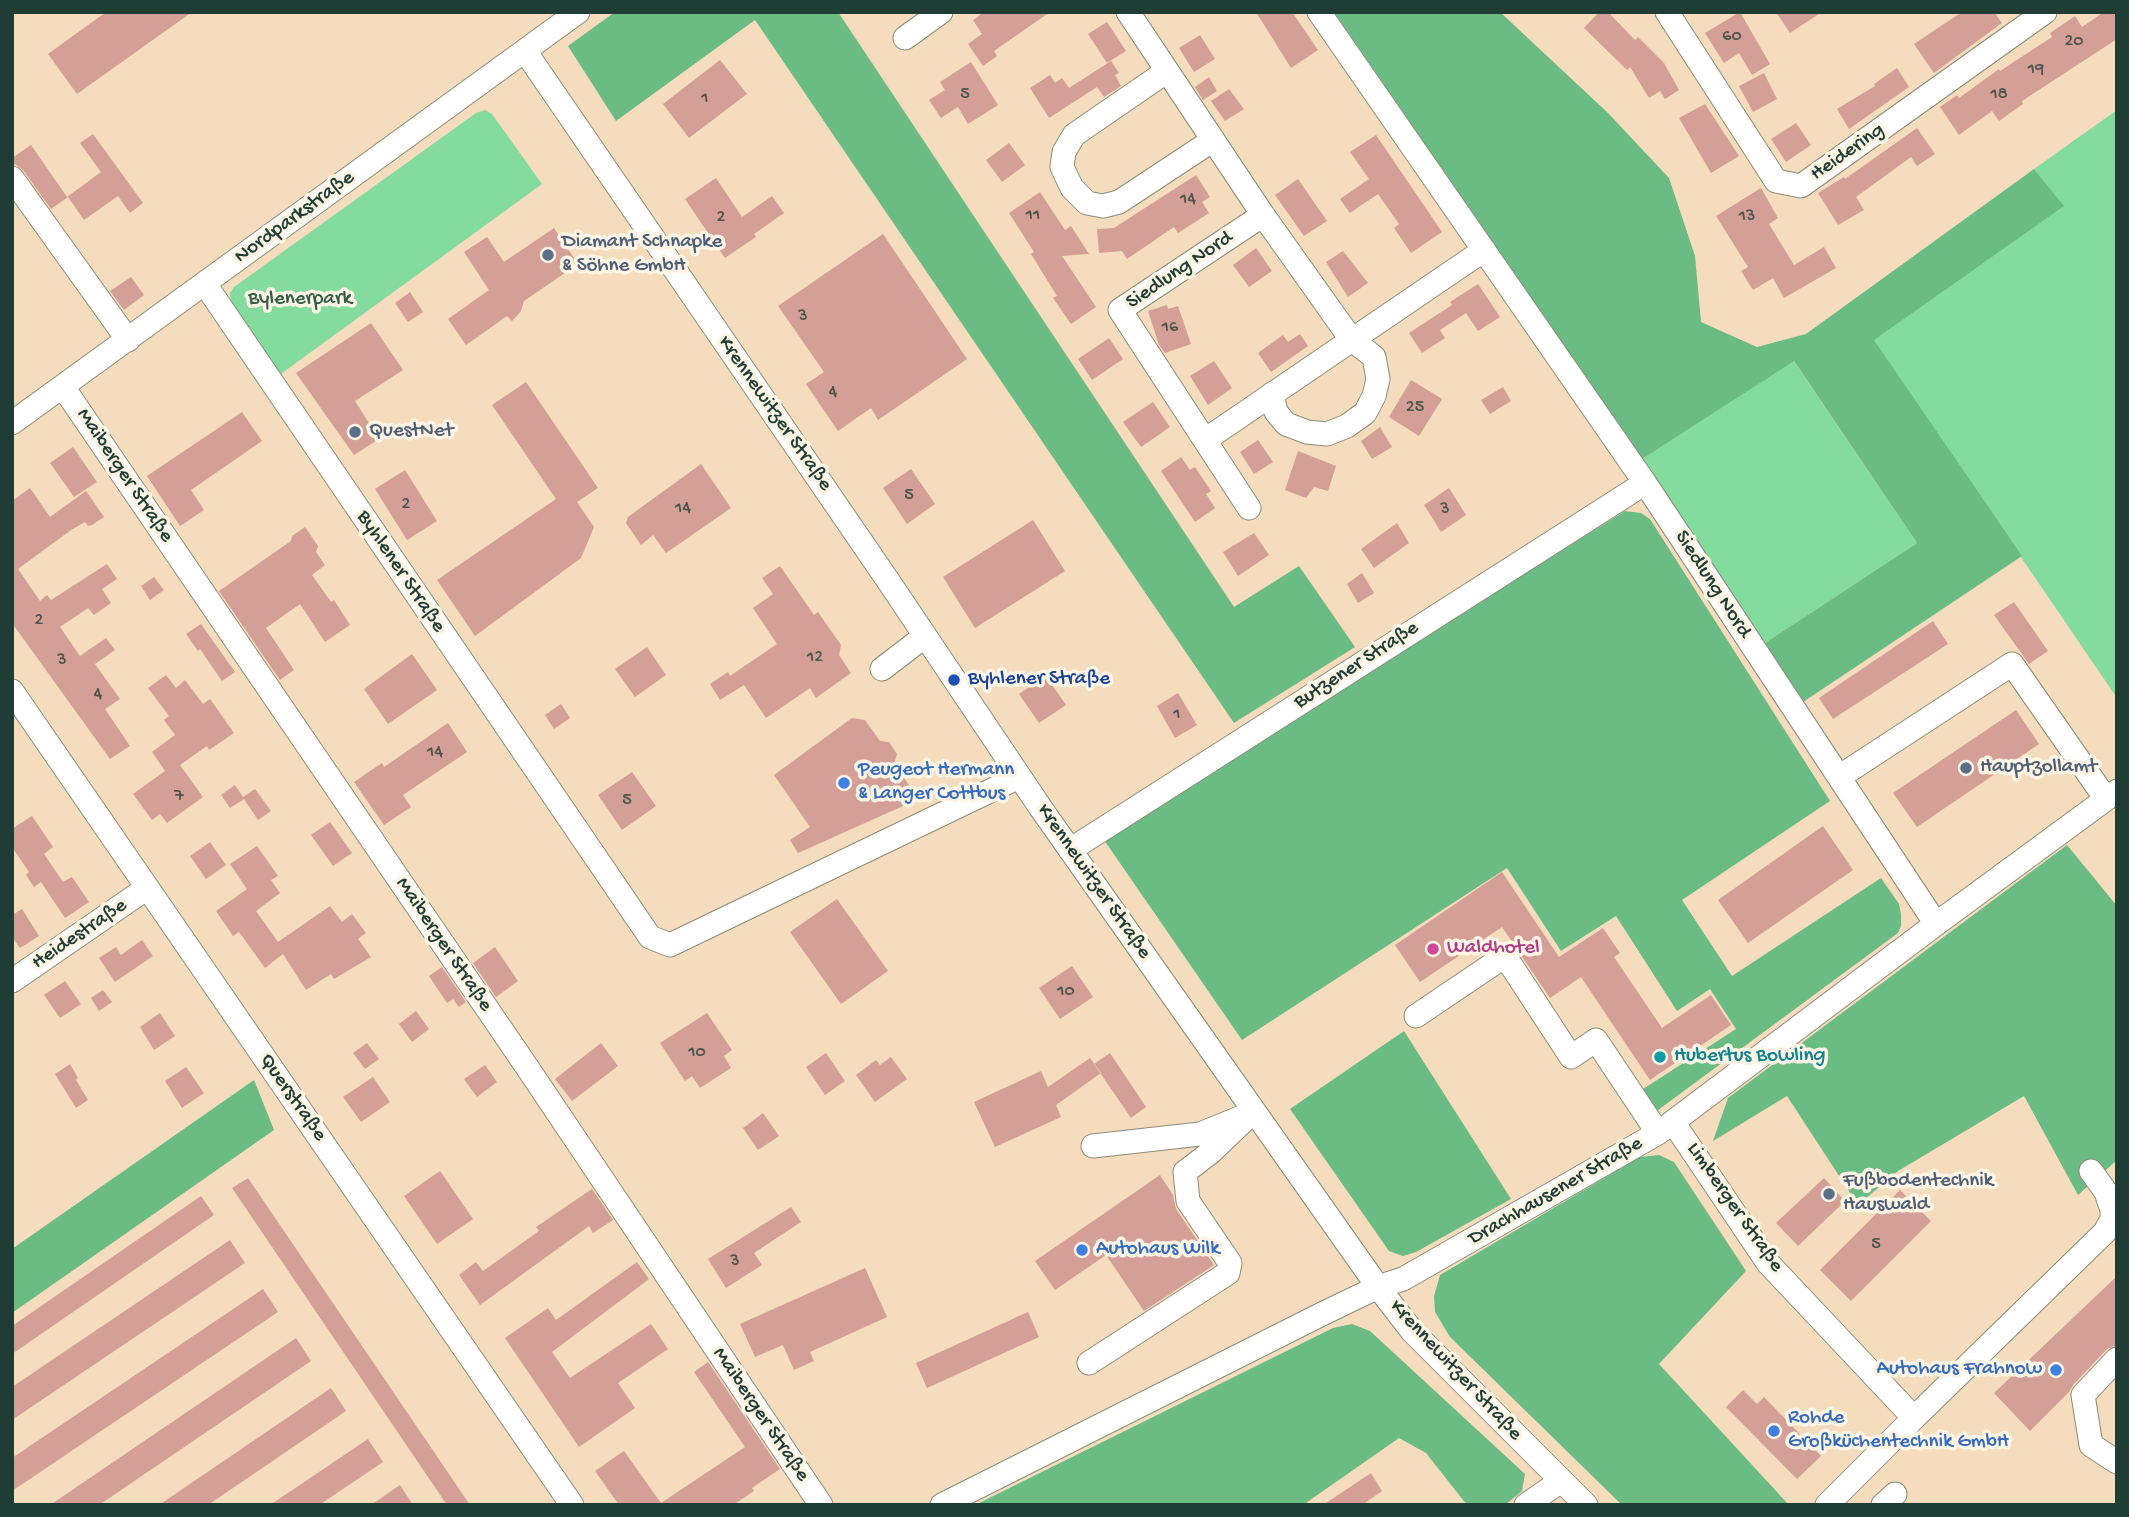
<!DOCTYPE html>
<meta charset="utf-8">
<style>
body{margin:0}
#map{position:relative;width:2129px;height:1517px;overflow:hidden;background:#f4dcbd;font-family:"Gochi Hand",sans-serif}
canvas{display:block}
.frame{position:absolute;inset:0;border:14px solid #1f3d34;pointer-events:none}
</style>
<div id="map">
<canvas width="2129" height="1517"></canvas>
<div class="frame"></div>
</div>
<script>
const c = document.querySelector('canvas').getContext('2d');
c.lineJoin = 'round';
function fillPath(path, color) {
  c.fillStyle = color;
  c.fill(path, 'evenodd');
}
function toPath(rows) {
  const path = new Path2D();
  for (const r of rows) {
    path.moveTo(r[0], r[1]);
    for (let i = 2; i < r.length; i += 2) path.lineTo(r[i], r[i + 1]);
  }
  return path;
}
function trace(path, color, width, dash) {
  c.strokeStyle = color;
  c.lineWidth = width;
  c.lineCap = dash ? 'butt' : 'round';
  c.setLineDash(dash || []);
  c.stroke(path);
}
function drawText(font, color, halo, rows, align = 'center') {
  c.font = font + ' "Gochi Hand",sans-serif';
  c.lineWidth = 7;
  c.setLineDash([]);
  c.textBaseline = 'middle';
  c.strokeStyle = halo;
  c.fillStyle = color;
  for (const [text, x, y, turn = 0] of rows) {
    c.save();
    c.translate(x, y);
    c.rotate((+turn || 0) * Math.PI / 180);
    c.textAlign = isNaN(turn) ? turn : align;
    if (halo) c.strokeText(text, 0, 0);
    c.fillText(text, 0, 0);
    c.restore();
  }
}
const green = toPath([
 [485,110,492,114,542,184,278,376,231,302,230,293,234,287,476,113],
 [2117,110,2117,698,1873,340,2063,206,2034,169],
 [1793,360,1917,543,1765,643,1642,459]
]);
const forest = toPath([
 [615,12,838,12,1234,607,1299,566,1355,647,1234,723,755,20,616,121,568,46],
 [1334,12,1500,12,1608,113,1669,178,1695,256,1701,322,1757,347,1806,334,2034,169,2064,206,1874,340,2022,556,1803,702,1765,643,1917,543,1794,361,1642,459],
 [1625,511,1641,513,1650,519,1830,801,1682,900,1732,976,1881,878,1899,904,1901,914,1901,926,1898,933,1654,1113,1640,1091,1736,1029,1710,989,1677,1011,1616,916,1561,951,1507,868,1242,1040,1102,837],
 [2067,845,2117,906,2117,1160,2078,1195,2024,1096,1898,1171,1858,1205,1787,1096,1713,1141,1728,1098],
 [1404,1031,1511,1199,1416,1252,1403,1256,1389,1251,1290,1109],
 [254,1080,274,1130,12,1313,12,1249],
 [1659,1155,1674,1162,1746,1271,1659,1364,1789,1505,1622,1505,1450,1337,1435,1312,1434,1296,1440,1275,1640,1157],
 [1352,1324,1370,1331,1525,1474,1522,1491,1505,1505,1467,1505,1426,1453,1399,1438,1303,1505,975,1505,1333,1328]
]);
const building = toPath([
 [106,12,192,12,77,94,48,54],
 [984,12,1050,12,994,51,997,56,983,66,968,44,982,34,973,20],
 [1256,12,1292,12,1318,50,1291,68],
 [1599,12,1608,12,1635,40,1638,37,1664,63,1679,90,1665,99,1660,91,1649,98,1630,67,1627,70,1584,28],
 [1740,12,1770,64,1752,75,1739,53,1724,63,1705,33],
 [1776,12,1822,12,1790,33],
 [1962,12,1994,12,2002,23,1934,73,1914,44],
 [2104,12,2117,12,2117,39,2022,101,2023,104,1999,121,1992,111,1959,135,1940,107,1957,95,1959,98,1999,69,2000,71,2052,37,2050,33,2075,16,2082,27],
 [1107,22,1126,51,1107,63,1088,34],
 [1200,35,1215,59,1194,72,1179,48],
 [720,60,747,94,689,138,663,104],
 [1111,61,1119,73,1115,75,1121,86,1104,97,1097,87,1049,118,1030,88,1050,75,1055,83,1062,78,1069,88],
 [971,62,998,105,968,124,958,107,941,118,929,100,945,90,940,82],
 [1897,68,1909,87,1849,129,1837,109,1875,86,1874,84],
 [1764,73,1777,99,1753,112,1739,86],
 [1209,77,1217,91,1203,100,1195,87],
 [1229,89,1244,109,1225,121,1211,101],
 [1705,104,1739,156,1711,173,1679,118],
 [1796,123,1811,145,1786,162,1771,139],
 [1917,128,1935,154,1917,166,1911,157,1856,197,1864,210,1838,225,1818,193,1844,177,1845,179],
 [93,134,143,203,130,213,118,196,84,220,68,197,51,209,23,170,12,162,12,158,31,145,67,197,101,172,80,143],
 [1376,135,1442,232,1411,253,1394,228,1399,224,1378,194,1350,213,1340,199,1369,179,1350,152],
 [1009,143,1025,165,1002,182,986,160],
 [1196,175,1210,197,1202,202,1209,213,1178,233,1174,227,1127,259,1122,251,1099,253,1097,229,1114,228],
 [716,178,742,217,772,196,784,213,754,234,756,237,725,258,685,199],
 [1298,179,1327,221,1304,236,1275,195],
 [1761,188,1778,218,1769,224,1794,265,1824,247,1836,268,1784,298,1773,278,1753,290,1741,271,1748,267,1716,216],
 [1040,192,1065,230,1071,226,1089,254,1062,256,1096,307,1071,324,1053,298,1057,296,1031,254,1034,252,1009,213],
 [554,228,578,264,524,301,521,311,512,321,507,316,466,345,448,319,489,290,464,252,487,237,504,262],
 [883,234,967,359,878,420,871,408,838,431,806,384,824,372,778,306],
 [1256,248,1272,271,1249,287,1233,265],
 [1343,251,1368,283,1348,297,1326,262],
 [131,277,144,295,124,310,110,291],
 [1478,284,1500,317,1478,331,1466,313,1440,330,1445,338,1422,353,1409,333,1452,305,1450,302],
 [410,292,423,312,408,322,395,303],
 [1167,305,1168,309,1178,306,1191,344,1165,353,1159,345,1148,311],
 [371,323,403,370,355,401,379,439,354,455,296,373],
 [1300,334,1308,346,1271,372,1258,353,1283,335,1288,342],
 [1109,338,1123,359,1092,380,1078,359],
 [1214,361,1232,388,1208,405,1190,376],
 [1411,380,1442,399,1419,436,1389,417],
 [526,382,598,488,577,502,594,527,581,558,475,636,437,580,556,499,492,405],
 [1503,387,1511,401,1490,414,1481,400],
 [1153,402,1170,427,1141,447,1123,422],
 [242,412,262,441,191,490,204,510,180,526,147,476],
 [1380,427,1392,447,1372,459,1361,441],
 [1258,440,1273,462,1254,474,1240,452],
 [73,447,97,482,74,497,50,463],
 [1298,451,1336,466,1328,491,1314,487,1306,498,1285,490],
 [1181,457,1190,470,1195,467,1211,491,1206,494,1215,508,1195,522,1161,471],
 [701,464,731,508,666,553,653,535,641,545,626,523,628,517],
 [911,469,935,504,907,524,883,488],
 [405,470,437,521,407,540,375,489],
 [30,488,50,517,86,491,104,517,92,525,88,526,85,522,71,530,18,569,40,601,47,595,51,600,107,564,117,579,102,589,111,603,94,615,88,608,60,627,80,656,106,638,115,650,95,664,120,699,105,709,130,746,110,759,12,623,12,501],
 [1449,488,1466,515,1441,532,1424,505],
 [1033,520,1065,571,975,628,943,577],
 [1397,523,1409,543,1374,568,1361,549],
 [305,527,318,546,316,552,325,565,312,575,331,602,334,600,350,625,325,642,300,604,266,628,294,670,280,680,219,591,291,541,292,536],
 [1254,533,1269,555,1238,576,1223,552],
 [780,566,814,615,818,612,841,645,839,655,851,673,816,698,810,688,766,718,744,685,720,700,710,684,728,672,730,676,777,644,753,608,773,594,762,578],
 [1362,573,1374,593,1358,603,1347,584],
 [154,577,164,590,150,600,141,586],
 [2014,602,2048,651,2029,664,1994,615],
 [1933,621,1948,644,1833,719,1819,698],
 [201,624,235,672,222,681,200,649,198,651,186,634],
 [647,647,666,675,635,697,615,669],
 [412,654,437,690,388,724,364,689],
 [166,675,176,688,185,680,203,704,210,699,234,733,209,750,207,746,180,765,203,797,167,823,160,814,152,820,133,794,165,771,152,752,175,735,164,720,169,716,148,688],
 [1046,676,1066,705,1039,723,1019,694],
 [1178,693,1197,725,1175,738,1157,706],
 [561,704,570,718,554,729,545,715],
 [2016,710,2039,744,1917,827,1893,793],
 [852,718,865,720,880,741,889,742,897,754,894,764,914,792,912,802,798,853,790,840,810,827,774,775],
 [448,723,467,752,403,795,411,807,384,825,354,782,382,763,384,767],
 [632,772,656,806,622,830,598,795],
 [235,785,243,797,255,789,271,811,258,820,244,799,230,808,221,795],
 [32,816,53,847,44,854,63,882,72,877,89,902,65,918,41,882,34,887,26,875,29,872,12,847,12,829],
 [330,822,352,853,333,866,311,835],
 [1823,826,1853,870,1748,943,1718,900],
 [210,842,226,865,206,879,190,856],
 [257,846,278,876,271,880,280,893,256,911,278,942,330,906,342,922,352,914,366,933,358,939,371,957,334,979,331,974,306,990,283,954,265,968,239,932,233,936,216,911,247,889,230,864],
 [1502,872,1559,957,1603,928,1620,953,1614,957,1662,1028,1711,995,1731,1025,1650,1080,1581,977,1550,998,1502,927,1420,982,1395,945],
 [837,899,888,971,841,1004,790,932],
 [22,909,39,936,20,948,12,937,12,915],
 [142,940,153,956,115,982,99,958,116,947,121,955],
 [495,947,518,981,496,997,473,963],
 [1072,966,1093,997,1060,1019,1039,988],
 [442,967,466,1002,459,1007,453,999,447,1003,429,976],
 [65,981,81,1004,60,1018,44,995],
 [103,990,112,1002,99,1011,91,998],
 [416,1011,429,1029,412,1042,399,1024],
 [160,1013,175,1036,154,1050,140,1027],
 [707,1013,732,1050,724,1056,731,1068,700,1088,692,1076,685,1081,660,1043],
 [367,1043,379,1059,365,1069,353,1053],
 [601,1043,618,1066,572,1101,555,1079],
 [826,1053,845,1081,825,1095,806,1067],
 [1110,1053,1146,1107,1131,1118,1094,1064],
 [891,1057,907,1079,875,1102,856,1075,876,1060,880,1065],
 [1090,1058,1101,1073,1056,1105,1061,1117,995,1147,974,1102,1041,1071,1048,1087],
 [70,1064,78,1078,76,1080,88,1100,76,1108,55,1074],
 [485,1065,497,1082,477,1097,464,1079],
 [186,1067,204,1093,182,1108,165,1081],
 [373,1077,390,1102,361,1122,343,1097],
 [763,1113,779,1136,758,1150,743,1128],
 [440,1171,473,1219,437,1244,404,1196],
 [1160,1175,1173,1195,1176,1209,1214,1265,1144,1311,1106,1255,1055,1290,1035,1261],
 [248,1178,470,1505,447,1505,232,1188],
 [1824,1178,1845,1201,1798,1246,1776,1223],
 [592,1189,613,1220,593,1233,589,1226,480,1305,459,1275,476,1262,483,1271,539,1231,536,1227],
 [1900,1190,1931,1221,1851,1301,1820,1270],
 [201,1196,214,1215,12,1354,12,1326],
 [791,1207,801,1222,754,1253,762,1265,726,1288,708,1259],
 [230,1240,245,1263,12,1420,12,1387],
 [637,1262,649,1279,552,1352,570,1378,651,1324,668,1349,618,1383,635,1408,579,1447,505,1338,548,1308,556,1320],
 [865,1268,887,1317,810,1352,814,1361,794,1370,783,1345,755,1357,740,1324],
 [2117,1276,2117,1345,2107,1349,2073,1385,2069,1392,2030,1431,1994,1393],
 [263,1289,278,1312,12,1491,12,1458],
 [1028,1312,1039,1337,927,1388,916,1363],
 [296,1338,311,1361,99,1505,50,1505],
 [708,1362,780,1469,752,1488,754,1491,733,1505,619,1505,595,1471,624,1451,661,1503,745,1447,694,1372],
 [331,1388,346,1411,208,1505,159,1505],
 [1743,1390,1757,1404,1764,1397,1821,1456,1797,1479,1726,1407],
 [368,1439,383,1462,319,1505,270,1505],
 [1371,1473,1382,1491,1362,1505,1323,1505],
 [400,1485,413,1505,371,1505]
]);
const minor = toPath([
 [1128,12,1263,215,1351,339,1374,357,1378,379,1374,396,1365,413,1347,426,1327,434,1307,432,1286,424,1276,412,1272,394],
 [1319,12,1645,483,1936,924],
 [1667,12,1776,181,1801,186,2045,12],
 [905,38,941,12],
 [525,51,889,582,1040,807,1378,1287,1412,1331,1586,1505],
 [1167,71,1074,135,1064,152,1062,167,1072,188,1087,203,1103,206,1119,202,1213,140],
 [12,178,128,340],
 [205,284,650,937,670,945,1019,777],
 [63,387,529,1070,821,1505],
 [12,423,578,12],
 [1205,440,1484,250],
 [1249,508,1120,310,1263,215],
 [882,669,925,636],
 [12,691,572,1505],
 [1839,777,2012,664,2106,799],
 [1070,850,1645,483],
 [12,981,147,888],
 [1416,1016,1505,956,1571,1057,1596,1040,1658,1133],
 [1673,1122,1768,1263,1914,1418,1827,1505],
 [1093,1146,1200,1134,1242,1117],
 [2117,1359,2083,1395,2091,1445,2117,1462],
 [1089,1363,1228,1273,1230,1263,1188,1201,1185,1172,1211,1152,1254,1111],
 [1914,1418,2105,1232,2112,1219,2112,1210,2106,1192,2091,1171],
 [942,1505,1322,1314,1378,1287,1403,1279,1658,1133,1936,924,2117,791],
 [1526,1505,1561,1481],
 [1883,1505,1895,1494]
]);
const markers = [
 [548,255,7,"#5c6f8a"],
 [355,432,7,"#5c6f8a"],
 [954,680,7,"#1a4fb4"],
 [1966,768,7,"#5c6f8a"],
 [844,783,7,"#3f7fe0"],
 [1433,949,7,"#d1479c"],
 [1660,1057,7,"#0f9aa8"],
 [1829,1194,7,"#5c6f8a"],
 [1082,1250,7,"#3f7fe0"],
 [2056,1370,7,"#3f7fe0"],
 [1774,1431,7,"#3f7fe0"]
];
const numberNames = [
 ["60",1732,37],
 ["20",2074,42],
 ["19",2036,70],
 ["5",965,95],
 ["18",1999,95],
 ["1",705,99],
 ["14",1188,200],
 ["11",1033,216],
 ["13",1747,217],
 ["2",721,218],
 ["3",803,317],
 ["16",1170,328],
 ["4",833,393],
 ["25",1415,408],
 ["5",909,496],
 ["2",406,505],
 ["14",683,509],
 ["3",1445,510],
 ["2",39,621],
 ["12",815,658],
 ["3",62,661],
 ["4",98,695],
 ["1",1177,715],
 ["14",435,753],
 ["7",179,797],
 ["5",627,801],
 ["10",1066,992],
 ["10",697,1053],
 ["5",1876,1245],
 ["3",735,1262]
];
const streetNames = [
 ["Heidering",1848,153,-35],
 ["Nordparkstraße",295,218,-36],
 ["Siedlung Nord",1180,271,-34],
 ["Krennewitzer Straße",774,414,55],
 ["Maiberger Straße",124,476,56],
 ["Byhlener Straße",400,572,56],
 ["Siedlung Nord",1712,585,57],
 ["Butzener Straße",1357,666,-33],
 ["Krennewitzer Straße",1093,882,55],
 ["Heidestraße",80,935,-34],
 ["Maiberger Straße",443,945,56],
 ["Querstraße",292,1098,55],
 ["Drachhausener Straße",1556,1192,-30],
 ["Limberger Straße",1734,1208,55],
 ["Krennewitzer Straße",1455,1371,47],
 ["Maiberger Straße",760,1415,56]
];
const serviceNames = [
 ["Diamant Schnapke",562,243],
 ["& Söhne GmbH",562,267],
 ["QuestNet",369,432],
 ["Hauptzollamt",1980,768],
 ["Fußbodentechnik",1843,1182],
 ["Hauswald",1843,1206]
];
const parkNames = [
 ["Bylenerpark",300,300]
];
const transitNames = [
 ["Byhlener Straße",968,680]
];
const shopNames = [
 ["Peugeot Hermann",858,771],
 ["& Langer Cottbus",858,795],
 ["Autohaus Wilk",1096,1250],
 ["Autohaus Frahnow",2042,1370,"right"],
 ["Rohde",1788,1419],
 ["Großküchentechnik GmbH",1788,1443]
];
const hotelNames = [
 ["Waldhotel",1447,949]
];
const cultureNames = [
 ["Hubertus Bowling",1674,1057]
];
fillPath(green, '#84db9e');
fillPath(forest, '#6bbb85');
fillPath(building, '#d49f96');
trace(minor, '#8a8c78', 25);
trace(minor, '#fff', 23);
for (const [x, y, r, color] of markers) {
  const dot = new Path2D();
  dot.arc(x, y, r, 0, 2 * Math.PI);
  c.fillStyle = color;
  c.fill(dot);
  trace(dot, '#fcf5e5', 2.5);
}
drawText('18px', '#4c564c', null, numberNames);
drawText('21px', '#1f3d34', '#fcf5e5', streetNames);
drawText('21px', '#4e5e75', '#fcf5e5', serviceNames, 'left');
drawText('21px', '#335d49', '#fcf5e5', parkNames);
drawText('21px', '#164399', '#fcf5e5', transitNames, 'left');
drawText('21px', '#366cbe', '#fcf5e5', shopNames, 'left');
drawText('21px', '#b23c85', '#fcf5e5', hotelNames, 'left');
drawText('21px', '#0d838f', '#fcf5e5', cultureNames, 'left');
</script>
